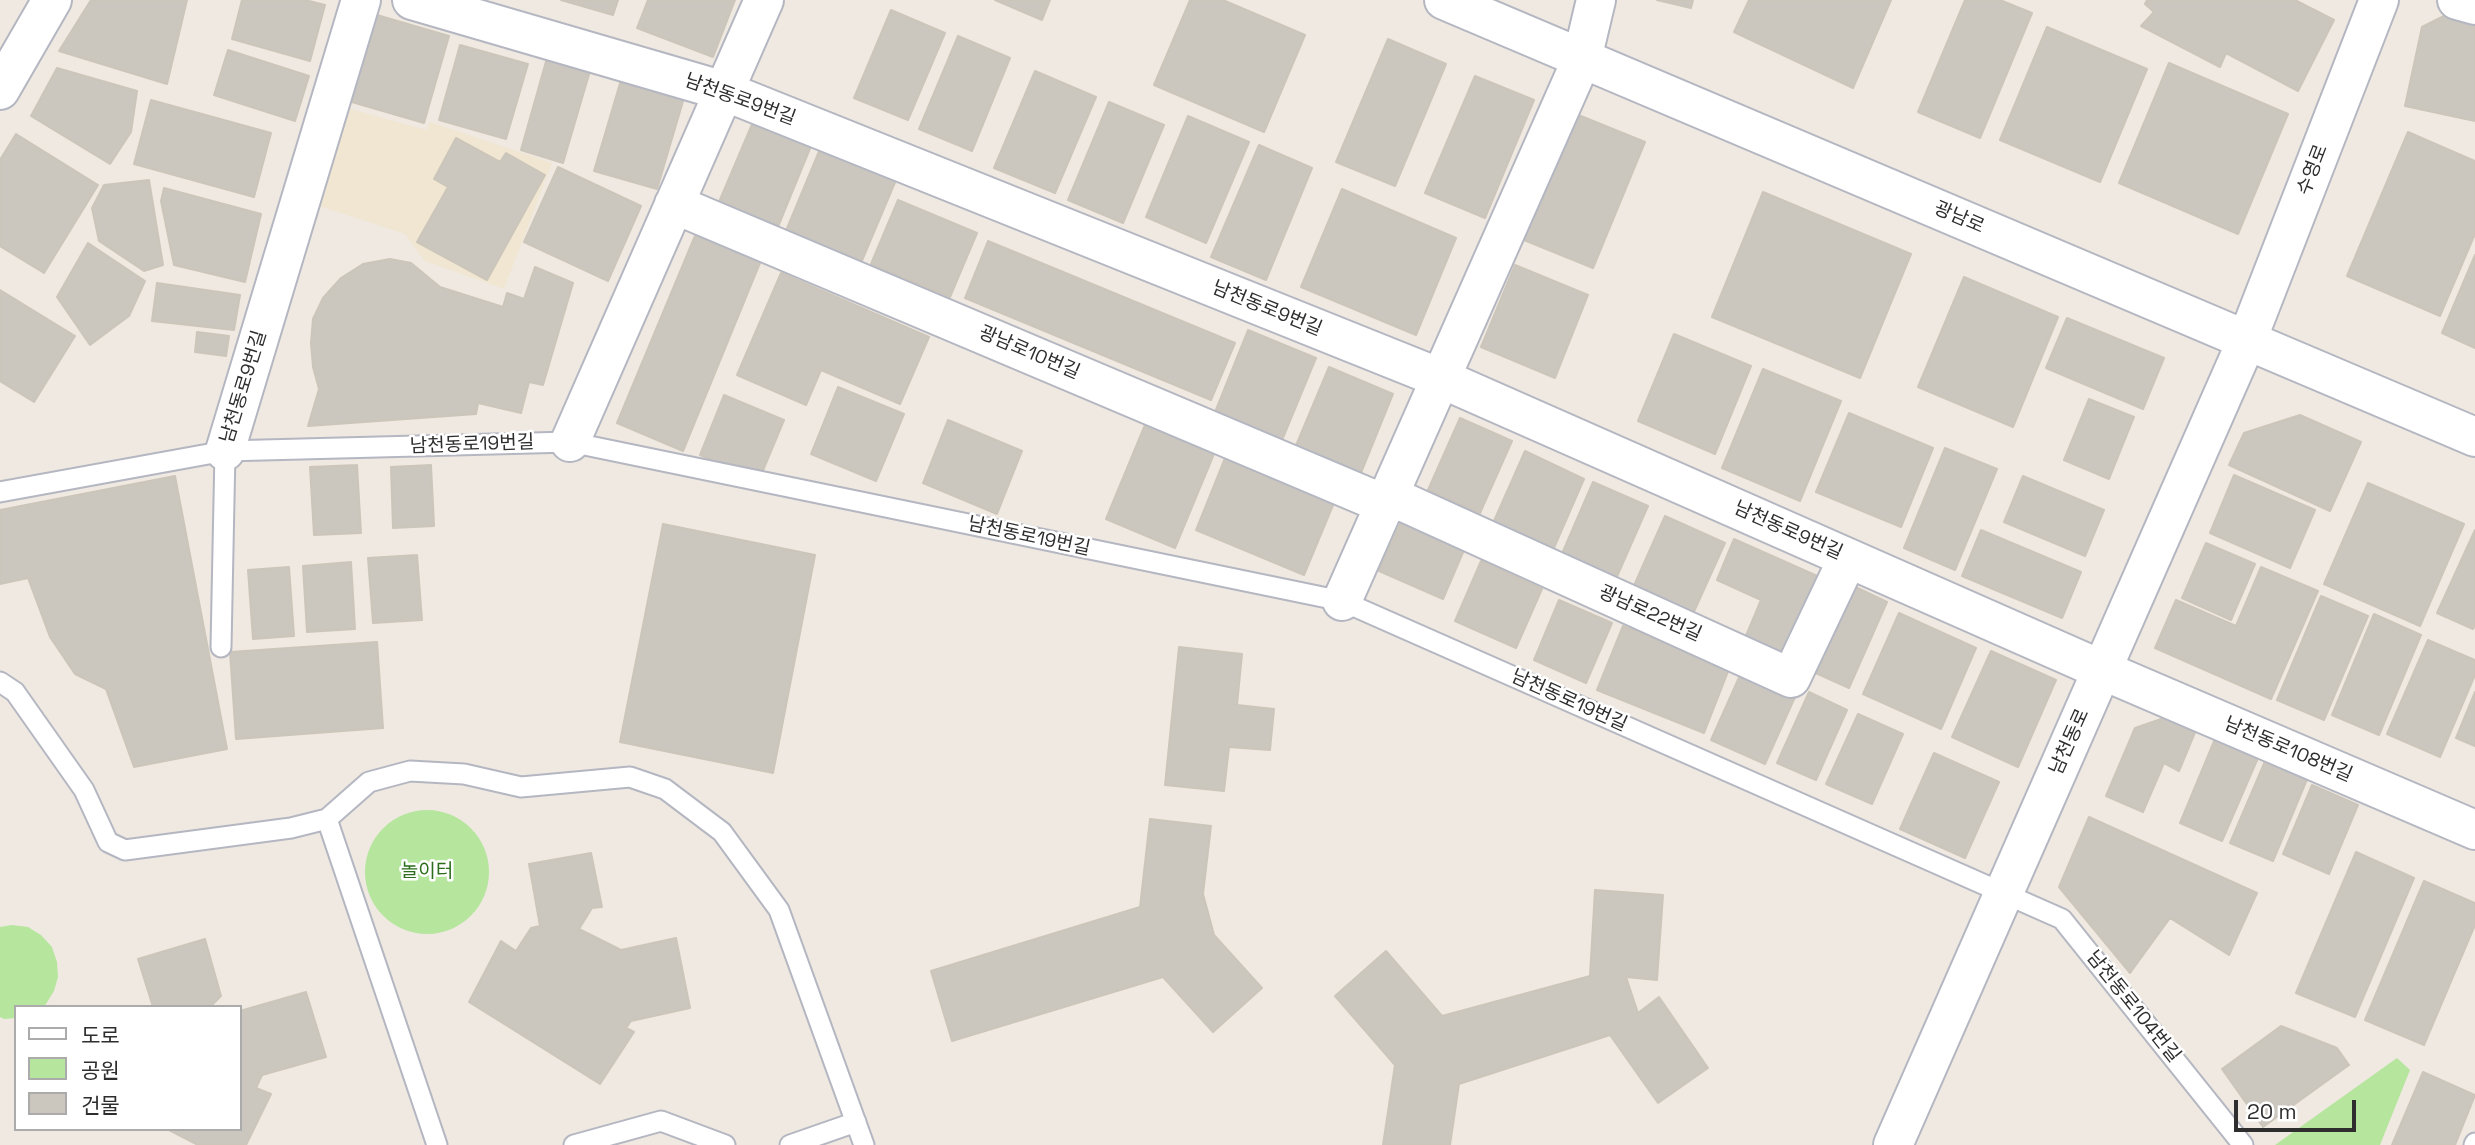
<!DOCTYPE html>
<meta charset="utf-8">
<style>
body{margin:0}
#map{position:relative;width:2475px;height:1145px;overflow:hidden;background:#efe9e1;font-family:"Space Grotesk","Noto Sans KR",sans-serif}
canvas{display:block}
.legend{position:absolute;left:14px;top:1005px;width:228px;height:126px;box-sizing:border-box;background:#fff;border:2px solid #ababab;margin:0;padding:9px 12px;list-style:none;font-size:21px;color:#2e2e2e}
.legend li{display:flex;align-items:center;gap:14px;height:35px}
.legend b{width:35px;border:2px solid #ababab}
.scale{position:absolute;left:2234px;top:1100px;width:122px;height:32px;box-sizing:border-box;border:4px solid #2e2e2e;border-top:0;padding-left:9px;font-size:21px;line-height:24px;white-space:nowrap;color:#2e2e2e;-webkit-text-stroke:5px #fff;paint-order:stroke}
</style>
<div id="map">
<canvas width="2475" height="1145"></canvas>
<ul class="legend">
<li><b style="height:9px;background:#fff"></b>도로</li>
<li><b style="height:19px;background:#b6e59e"></b>공원</li>
<li><b style="height:19px;background:#cbc7bf"></b>건물</li>
</ul>
<div class="scale">20 m</div>
</div>
<script>
const c = document.querySelector('canvas').getContext('2d');
c.lineJoin = 'round';
function fillPath(path, color) {
  c.fillStyle = color;
  c.fill(path, 'evenodd');
}
function toPath(rows) {
  const path = new Path2D();
  for (const r of rows) {
    if (r.length === 3) {
      path.moveTo(r[0] + r[2], r[1]);
      path.arc(r[0], r[1], r[2], 0, 2 * Math.PI);
      continue;
    }
    path.moveTo(r[0], r[1]);
    for (let i = 2; i < r.length; i += 2) path.lineTo(r[i], r[i + 1]);
  }
  return path;
}
function trace(path, color, width, dash) {
  c.strokeStyle = color;
  c.lineWidth = width;
  c.lineCap = dash ? 'butt' : 'round';
  c.setLineDash(dash || []);
  c.stroke(path);
}
function drawText(font, color, halo, rows, align = 'center') {
  c.font = font + ' "Space Grotesk","Noto Sans KR",sans-serif';
  c.lineWidth = 5;
  c.setLineDash([]);
  c.textBaseline = 'middle';
  c.strokeStyle = halo;
  c.fillStyle = color;
  for (const [text, x, y, turn = 0] of rows) {
    c.save();
    c.translate(x, y);
    c.rotate((+turn || 0) * Math.PI / 180);
    c.textAlign = isNaN(turn) ? turn : align;
    if (halo) c.strokeText(text, 0, 0);
    c.fillText(text, 0, 0);
    c.restore();
  }
}
const education = toPath([
 [336,105,426,130,430,122,552,163,504,289,425,261,405,234,310,203]
]);
const green = toPath([
 [427,872,62],
 [12,925,28,927,41,935,52,947,57,962,58,977,54,991,46,1004,42,1007,16,1007,16,1018,4,1019,0,1017,0,927],
 [2397,1058,2410,1070,2380,1145,2275,1145]
]);
const building = toPath([
 [91,0,187,0,167,84,59,51,91,0],
 [242,0,305,0,325,5,310,61,232,39,242,0],
 [561,0,618,0,613,15,561,0],
 [648,0,735,0,713,57,637,28,648,0],
 [995,0,1050,0,1042,20,995,0],
 [1190,0,1223,0,1305,35,1264,132,1154,85,1190,0],
 [1657,0,1693,0,1691,8,1657,0],
 [1749,0,1891,0,1853,88,1734,32,1749,0],
 [1965,0,2000,0,2032,13,1980,138,1918,112,1965,0],
 [2147,0,2295,0,2334,20,2298,91,2226,53,2220,67,2141,26,2154,12,2145,4,2147,0],
 [891,10,945,33,908,120,854,98,891,10],
 [370,13,449,36,424,123,345,100,370,13],
 [2448,14,2475,20,2475,121,2405,106,2422,27,2448,14],
 [2047,27,2147,69,2100,182,2000,140,2047,27],
 [958,36,1010,58,972,151,919,129,958,36],
 [1388,39,1446,64,1395,186,1336,162,1388,39],
 [460,45,528,64,506,139,439,120,460,45],
 [228,50,309,76,295,121,214,95,228,50],
 [547,58,590,71,563,163,521,150,547,58],
 [2169,63,2288,114,2238,234,2119,183,2169,63],
 [57,68,137,91,131,132,110,164,31,116,57,68],
 [1035,71,1096,97,1055,193,994,168,1035,71],
 [1475,76,1534,100,1485,218,1425,193,1475,76],
 [621,80,684,98,657,189,594,171,621,80],
 [151,100,271,133,254,197,134,164,151,100],
 [1109,102,1164,125,1123,223,1068,200,1109,102],
 [1571,112,1645,142,1593,268,1519,238,1571,112],
 [1188,116,1249,142,1206,243,1146,217,1188,116],
 [753,122,811,146,775,234,716,209,753,122],
 [2408,132,2475,161,2475,234,2440,316,2347,276,2408,132],
 [16,134,98,185,44,273,0,246,0,160,16,134],
 [456,138,500,162,506,153,545,175,487,280,417,242,448,187,434,179,456,138],
 [1259,145,1312,168,1266,280,1211,257,1259,145],
 [820,149,896,180,858,270,783,238,820,149],
 [558,167,641,206,608,281,524,242,558,167],
 [149,180,163,265,144,271,99,241,92,208,104,185,149,180],
 [164,188,261,214,245,282,174,265,161,201,164,188],
 [1342,189,1456,238,1416,335,1301,287,1342,189],
 [1763,192,1911,254,1860,378,1712,317,1763,192],
 [898,200,977,233,950,297,871,264,898,200],
 [697,231,762,258,683,451,617,423,697,231],
 [988,241,1235,343,1211,400,965,298,988,241],
 [88,243,145,281,129,316,90,345,57,297,88,243],
 [2475,255,2475,348,2442,333,2475,255],
 [390,259,411,263,440,287,503,307,507,293,524,299,535,267,573,283,543,385,529,382,521,413,478,403,476,414,308,426,319,389,313,367,311,343,313,319,323,298,341,278,363,264,390,259],
 [1515,265,1588,295,1555,378,1481,347,1515,265],
 [781,273,929,337,900,404,821,370,806,405,737,375,781,273],
 [1964,277,2058,317,2013,427,1918,387,1964,277],
 [157,283,240,295,234,330,152,321,157,283],
 [0,290,75,336,34,402,0,381,0,290],
 [2067,318,2164,358,2143,409,2046,368,2067,318],
 [1248,330,1316,358,1280,445,1213,417,1248,330],
 [197,332,229,336,226,356,195,352,197,332],
 [1674,334,1751,366,1715,454,1638,421,1674,334],
 [1329,367,1393,394,1357,483,1292,455,1329,367],
 [1763,369,1841,401,1800,501,1722,468,1763,369],
 [838,387,904,414,876,481,811,454,838,387],
 [724,395,784,420,759,480,700,455,724,395],
 [2089,399,2134,417,2109,479,2064,460,2089,399],
 [1849,413,1933,448,1901,527,1816,492,1849,413],
 [2300,415,2361,442,2330,511,2229,465,2244,433,2300,415],
 [1460,418,1512,441,1480,513,1428,490,1460,418],
 [948,420,1022,451,997,514,923,483,948,420],
 [1147,420,1216,449,1175,548,1106,519,1147,420],
 [1945,448,1997,469,1955,570,1904,548,1945,448],
 [1525,451,1584,479,1550,557,1490,530,1525,451],
 [1227,453,1336,498,1304,575,1196,530,1227,453],
 [357,465,361,533,314,535,310,467,357,465],
 [431,465,434,526,393,528,391,467,431,465],
 [2234,475,2315,510,2290,568,2210,533,2234,475],
 [175,476,227,749,134,767,106,689,75,674,50,637,28,578,0,584,0,510,175,476],
 [2023,476,2104,510,2085,556,2004,522,2023,476],
 [1593,482,1648,506,1615,581,1561,556,1593,482],
 [2368,483,2464,524,2420,626,2324,584,2368,483],
 [1665,516,1725,543,1692,616,1632,590,1665,516],
 [1401,522,1464,550,1443,599,1379,571,1401,522],
 [663,524,815,555,773,773,620,742,663,524],
 [1981,530,2081,572,2062,618,1962,576,1981,530],
 [2475,530,2475,625,2473,629,2437,613,2475,530],
 [1734,539,1824,579,1788,657,1745,638,1761,600,1717,580,1734,539],
 [2206,543,2255,564,2231,620,2182,598,2206,543],
 [417,555,422,620,373,623,368,558,417,555],
 [1481,561,1542,589,1516,648,1455,621,1481,561],
 [351,562,355,629,307,632,303,566,351,562],
 [289,567,294,636,253,639,248,570,289,567],
 [2261,567,2318,591,2271,699,2155,648,2176,600,2236,626,2261,567],
 [1847,583,1887,602,1849,688,1809,670,1847,583],
 [2321,596,2368,616,2324,720,2277,700,2321,596],
 [1559,600,1612,623,1586,683,1534,660,1559,600],
 [1899,613,1976,648,1941,729,1863,694,1899,613],
 [2374,614,2421,635,2379,735,2332,715,2374,614],
 [1623,626,1729,669,1704,733,1597,690,1623,626],
 [2428,640,2475,660,2475,675,2440,757,2387,734,2428,640],
 [377,642,383,728,236,739,230,652,377,642],
 [1179,647,1242,654,1237,705,1274,709,1270,750,1229,747,1224,791,1165,785,1179,647],
 [1991,651,2056,680,2018,767,1952,737,1991,651],
 [1741,673,1795,697,1765,764,1711,740,1741,673],
 [1809,692,1847,710,1816,780,1777,763,1809,692],
 [2475,692,2475,746,2456,738,2475,692],
 [1858,714,1903,734,1872,804,1826,784,1858,714],
 [2167,717,2196,730,2179,771,2164,763,2143,812,2106,796,2135,728,2167,717],
 [2215,739,2258,758,2222,841,2180,823,2215,739],
 [1934,753,1999,782,1965,858,1900,829,1934,753],
 [2266,759,2308,777,2273,861,2230,843,2266,759],
 [2312,785,2358,805,2329,874,2283,854,2312,785],
 [2089,817,2257,893,2229,955,2170,918,2130,973,2059,887,2089,817],
 [1150,819,1211,826,1203,894,1214,935,1262,988,1213,1032,1163,977,952,1041,931,971,1140,907,1150,819],
 [2356,852,2414,878,2355,1017,2296,993,2356,852],
 [591,853,602,907,592,908,579,929,621,950,676,938,690,1008,631,1021,626,1028,634,1032,600,1084,469,1002,501,941,516,951,531,928,540,926,529,864,591,853],
 [2424,881,2475,903,2475,925,2424,1045,2365,1020,2424,881],
 [1595,890,1663,895,1657,980,1626,977,1638,1013,1659,997,1708,1068,1658,1103,1610,1035,1459,1084,1450,1145,1383,1145,1395,1065,1335,996,1386,951,1442,1016,1590,976,1595,890],
 [205,939,221,996,210,1007,153,1007,138,959,205,939],
 [306,992,326,1057,262,1075,256,1088,271,1094,246,1145,198,1145,167,1129,240,1129,240,1011,306,992],
 [2281,1026,2337,1048,2349,1065,2263,1127,2222,1069,2281,1026],
 [2423,1072,2475,1095,2455,1145,2392,1145,2423,1072]
]);
const lane = toPath([
 [0,492,225,451,570,442,1342,601,2062,919,2243,1145],
 [221,647,225,451],
 [0,682,15,692,84,790,108,842,125,850,291,828,327,819,369,782,410,771,464,774,521,787,630,777,665,789,722,832,779,910,864,1145],
 [327,819,437,1145],
 [574,1145,661,1121,725,1145],
 [790,1145,856,1122],
 [2474,1145,2475,1143]
]);
const street = toPath([
 [412,0,724,91,1440,378,2102,670,2475,830],
 [2457,0,2475,5],
 [674,204,1384,504],
 [570,442,764,0],
 [225,451,361,0],
 [1388,495,1791,678,1848,558],
 [1342,601,1582,59,1596,0]
]);
const secondary = toPath([
 [1444,0,2475,437],
 [0,90,52,0],
 [1893,1145,2247,340,2379,0]
]);
const streetNames = [
 ["남천동로9번길",740,100,20],
 ["수영로",2313,170,-69],
 ["광남로",1959,218,23],
 ["남천동로9번길",1267,309,22],
 ["광남로10번길",1029,353,23],
 ["남천동로9번길",244,387,-73],
 ["남천동로19번길",472,445,-2],
 ["남천동로9번길",1788,531,24],
 ["남천동로19번길",1029,537,12],
 ["광남로22번길",1650,614,24],
 ["남천동로19번길",1569,701,24],
 ["남천동로",2070,742,-66],
 ["남천동로108번길",2288,750,23],
 ["남천동로104번길",2133,1007,51]
];
const parkNames = [
 ["놀이터",427,872]
];
fillPath(education, '#f0e6d1');
fillPath(green, '#b6e59e');
fillPath(building, '#cbc7bf');
trace(building, '#cbc5ba', 2);
trace(lane, '#b4b7c1', 23);
trace(street, '#b4b7c1', 42);
trace(secondary, '#b4b7c1', 42);
trace(lane, '#fff', 19);
trace(street, '#fff', 38);
trace(secondary, '#fff', 38);
drawText('19px', '#2e2e2e', '#fff', streetNames);
drawText('19px', '#2c6e1b', '#fff', parkNames);
</script>
